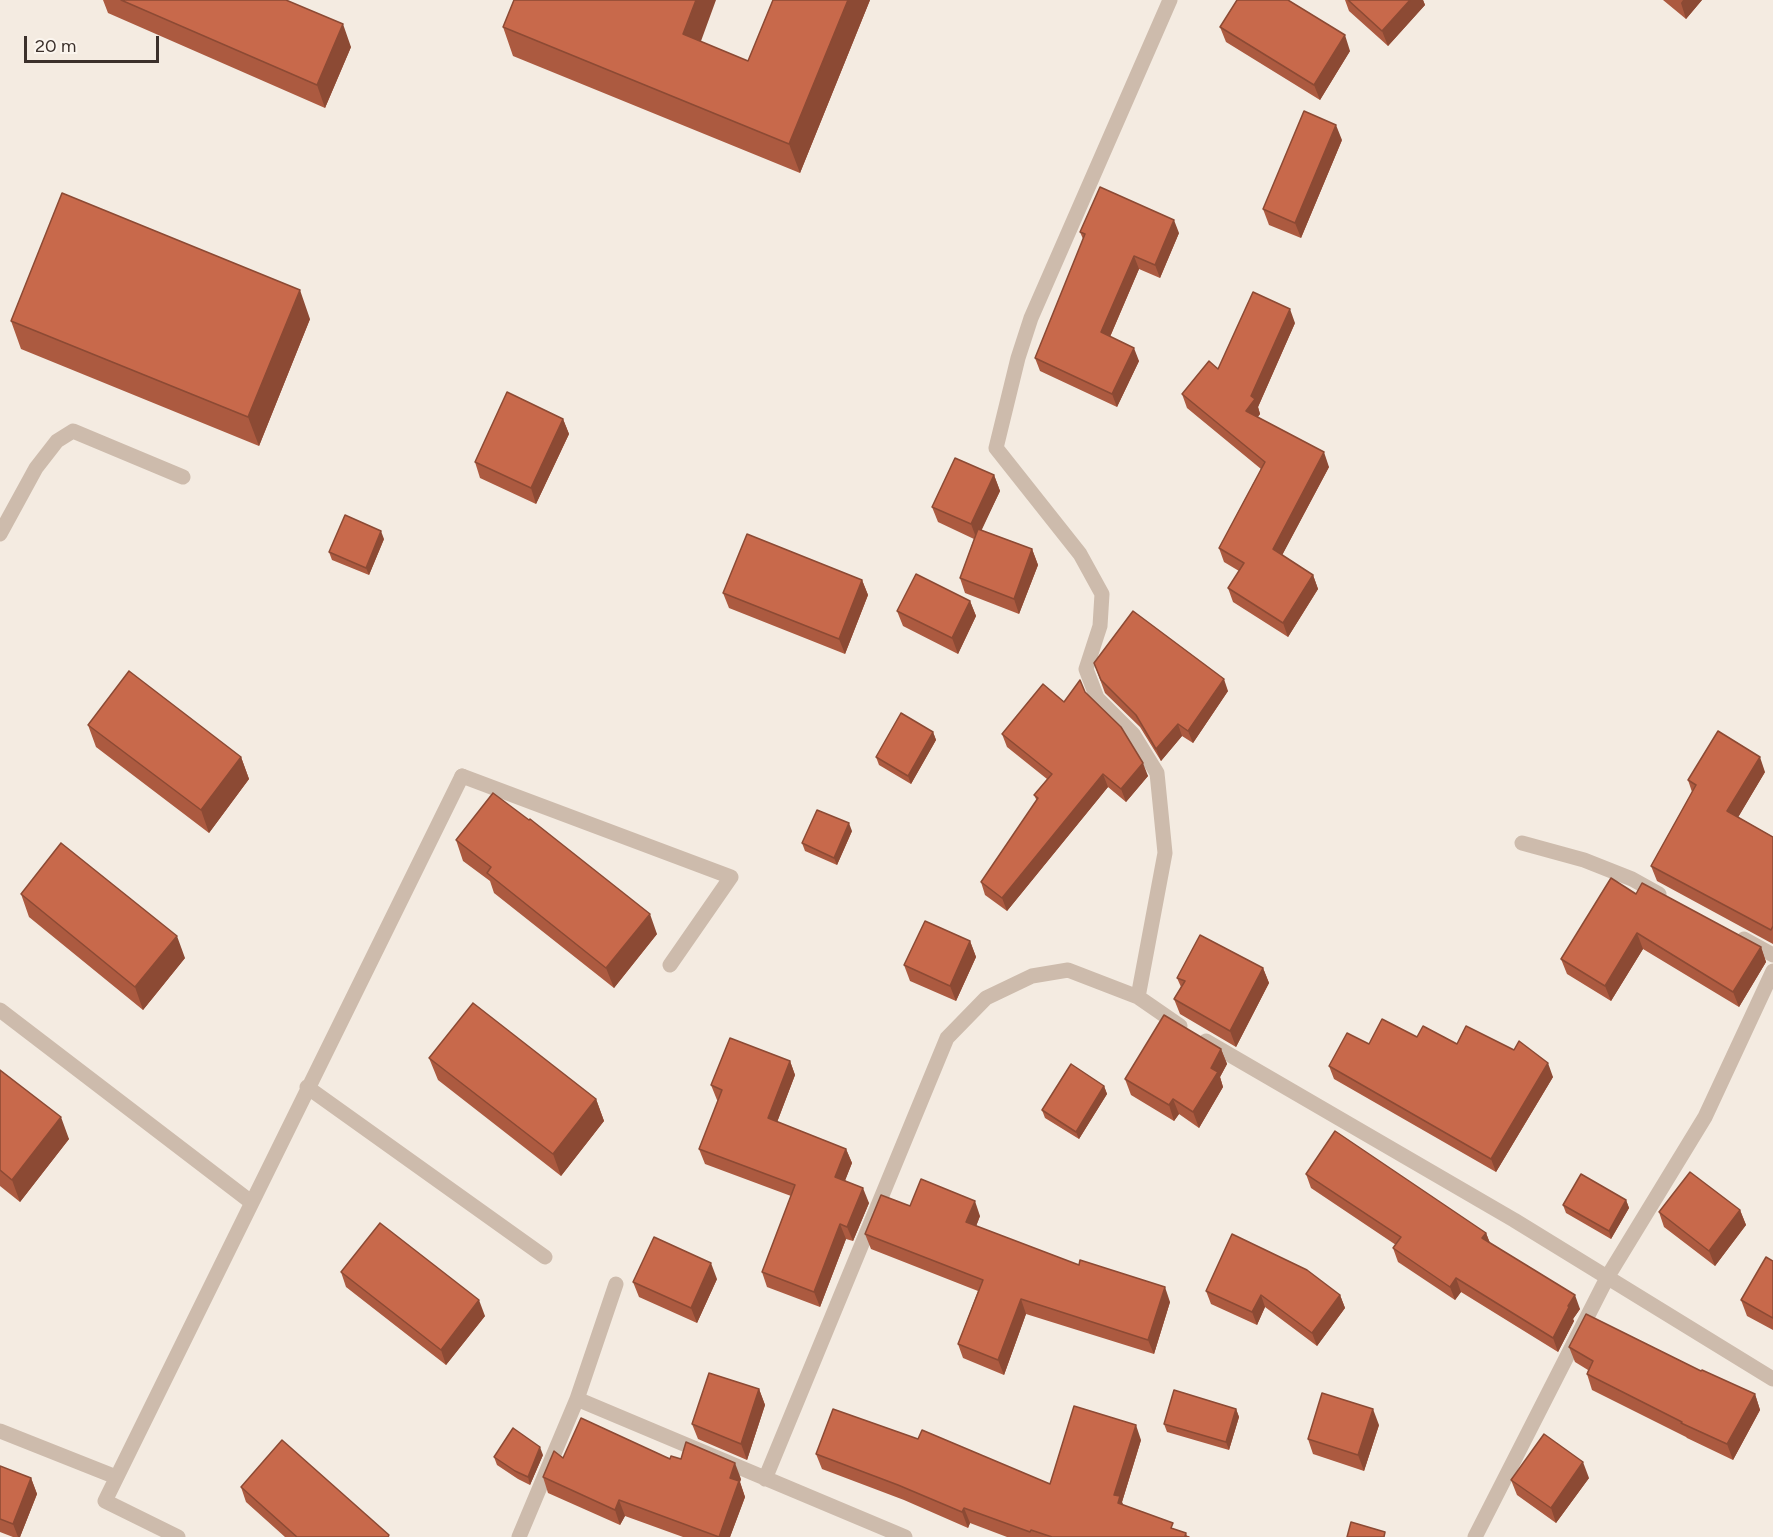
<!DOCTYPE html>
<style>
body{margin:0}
#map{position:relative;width:1773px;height:1537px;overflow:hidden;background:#f4ebe1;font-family:Figtree,sans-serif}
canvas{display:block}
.scale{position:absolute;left:24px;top:36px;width:135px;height:27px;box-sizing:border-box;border:3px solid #3b302b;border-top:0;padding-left:8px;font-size:18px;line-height:21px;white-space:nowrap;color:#3b302b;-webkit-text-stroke:4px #fbf5ee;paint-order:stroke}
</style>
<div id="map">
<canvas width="1773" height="1537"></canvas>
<div class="scale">20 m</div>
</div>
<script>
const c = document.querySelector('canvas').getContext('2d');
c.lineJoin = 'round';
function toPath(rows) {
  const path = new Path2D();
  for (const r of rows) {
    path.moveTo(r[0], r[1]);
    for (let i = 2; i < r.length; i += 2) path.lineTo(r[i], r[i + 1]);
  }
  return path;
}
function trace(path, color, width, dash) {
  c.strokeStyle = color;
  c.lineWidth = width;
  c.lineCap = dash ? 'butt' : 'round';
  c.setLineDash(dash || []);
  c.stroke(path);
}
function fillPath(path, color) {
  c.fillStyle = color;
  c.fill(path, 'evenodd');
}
const service = toPath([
 [0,534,36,468,57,441,73,431,183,477],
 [462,776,731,877,670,965]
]);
const minor = toPath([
 [1170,0,1031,318,1018,358,996,448,1080,554,1102,594,1100,626,1086,669,1097,698,1133,734,1157,773,1165,853,1138,997,1180,1026],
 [1522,843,1584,860,1632,879,1659,894],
 [1744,939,1773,955],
 [0,1010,251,1202],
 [1206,1041,1514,1220,1773,1379],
 [307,1087,545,1257],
 [577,1399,905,1537],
 [0,1431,116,1477],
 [765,1479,947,1038,986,998,1032,976,1068,970,1138,997],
 [178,1537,105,1501,462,776],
 [519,1537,577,1399,616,1284],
 [1475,1537,1608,1276,1705,1117,1773,971]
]);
const wall = toPath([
 [103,0,286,0,351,47,325,108,108,13],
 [773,0,870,0,800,173,513,56,503,27,701,42,748,61],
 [1345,0,1423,0,1425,5,1388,46,1349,11],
 [1663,0,1702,0,1686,19],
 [1220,27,1350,51,1320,100,1226,42],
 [1342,140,1301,238,1269,225,1263,209],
 [1080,232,1179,233,1160,278,1139,269,1110,337,1139,361,1117,407,1040,371,1035,358,1083,239],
 [310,319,259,446,21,349,11,321],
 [1295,323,1258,407,1260,414,1258,417,1329,467,1282,555,1313,575,1318,589,1288,637,1233,602,1228,588,1239,571,1224,562,1219,548,1261,469,1187,408,1182,394,1218,369],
 [563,419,569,434,536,504,480,478,475,462],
 [994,475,1000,491,981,530,1032,549,1038,565,1019,614,965,593,960,578,974,539,938,522,932,507],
 [384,539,369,575,332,560,329,552],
 [862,580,868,595,845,654,729,608,723,593],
 [970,601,976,616,958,654,903,626,897,611],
 [1094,663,1228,691,1193,743,1182,736,1161,761,1140,727,1105,693],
 [1085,692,1148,776,1126,802,1108,787,1007,911,985,895,981,882,1037,801,1034,795,1047,779,1007,747,1002,734,1064,702],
 [88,725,241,757,249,779,209,833,96,747],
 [933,732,936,740,911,784,879,765,876,757],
 [1765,772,1738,817,1773,837,1773,944,1657,881,1651,866,1692,792,1688,780],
 [852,831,837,865,805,851,802,843],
 [456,840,657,934,614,988,494,893,490,881,463,861],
 [21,894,185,958,143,1010,29,917],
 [1636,894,1761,947,1766,962,1739,1007,1643,949,1611,1001,1567,974,1561,959],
 [970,941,976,957,956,1001,910,981,904,965],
 [1263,968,1269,983,1236,1047,1180,1014,1174,999,1181,987,1177,978],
 [1417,1037,1457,1044,1514,1050,1553,1077,1496,1172,1334,1079,1329,1066,1369,1044],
 [1221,1049,1227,1064,1220,1077,1223,1087,1199,1128,1179,1114,1174,1121,1131,1095,1125,1079],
 [429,1058,596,1099,604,1121,561,1176,438,1080],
 [790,1061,795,1075,777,1122,846,1149,852,1163,845,1180,869,1203,853,1241,846,1239,820,1307,767,1287,762,1272,791,1196,705,1164,699,1149,718,1101,717,1100,711,1085],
 [0,1070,69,1139,20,1202,0,1186],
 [1104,1086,1107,1094,1079,1139,1045,1118,1042,1110],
 [1306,1174,1486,1233,1490,1243,1580,1309,1573,1319,1574,1321,1558,1352,1461,1292,1455,1300,1398,1262,1393,1248,1396,1245,1311,1188],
 [1626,1200,1629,1208,1611,1239,1566,1213,1563,1205],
 [910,1206,980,1216,976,1226,1170,1302,1154,1354,1026,1314,1004,1375,963,1358,958,1344,978,1291,871,1249,865,1234],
 [1740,1210,1746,1225,1715,1266,1664,1227,1659,1212],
 [1773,1261,1773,1330,1747,1316,1741,1300],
 [341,1272,485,1316,446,1365,346,1287],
 [717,1279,697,1323,639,1297,633,1282],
 [1206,1291,1340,1295,1345,1308,1317,1346,1265,1307,1257,1325,1211,1304],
 [1569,1347,1701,1371,1755,1394,1760,1410,1733,1460,1687,1438,1686,1437,1592,1390,1587,1374,1588,1370,1575,1362],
 [759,1389,765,1405,747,1460,698,1439,692,1424],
 [1236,1409,1239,1417,1229,1450,1167,1432,1164,1424],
 [1379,1425,1364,1471,1313,1454,1308,1439],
 [918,1439,1050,1484,1141,1440,1122,1502,1123,1505,1175,1530,1186,1533,1187,1536,1189,1537,1007,1537,970,1523,968,1528,904,1500,822,1469,816,1454],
 [543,1455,530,1485,518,1479,497,1465,494,1457],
 [563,1458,741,1479,740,1482,745,1497,730,1537,683,1537,625,1516,620,1525,548,1493,543,1477],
 [0,1466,31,1478,37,1494,20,1537,13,1537,0,1532],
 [1589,1478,1556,1523,1517,1495,1511,1480],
 [241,1487,390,1537,285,1537,246,1502]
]);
const shadedWall = toPath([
 [696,0,716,0,693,63,683,34],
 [848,0,870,0,800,173,789,144],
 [1410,0,1423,0,1425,5,1388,46,1382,31],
 [1683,0,1702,0,1686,19,1681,3],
 [343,24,351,47,325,108,317,85],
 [1345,35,1350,51,1320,100,1314,85],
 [1336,125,1342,140,1301,238,1295,223],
 [1174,220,1179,233,1160,278,1155,265],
 [1134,256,1139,269,1106,346,1101,332],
 [300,290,310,319,259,446,248,417],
 [1290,309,1295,323,1258,407,1260,414,1251,425,1246,411,1251,396],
 [1134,348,1139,361,1117,407,1112,394],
 [563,419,569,434,536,504,531,488],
 [1324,452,1329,467,1278,563,1273,549],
 [994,475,1000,491,977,540,971,524],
 [381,531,384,539,369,575,366,568],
 [1032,549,1038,565,1019,614,1014,599],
 [1313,575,1318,589,1288,637,1283,623],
 [862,580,868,595,845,654,839,639],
 [970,601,976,616,958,654,952,638],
 [1224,679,1228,691,1193,743,1188,731],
 [1178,724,1182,736,1161,761,1156,749],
 [933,732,936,740,911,784,908,776],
 [241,757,249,779,209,833,201,810],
 [1760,757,1765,772,1733,826,1727,811],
 [1143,763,1148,776,1126,802,1121,789],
 [1103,774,1108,787,1007,911,1002,898],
 [849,823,852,831,837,865,834,858],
 [650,914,657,934,614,988,606,968],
 [1637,933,1643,949,1611,1001,1605,986],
 [177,936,185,958,143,1010,135,987],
 [970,941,976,957,956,1001,950,986],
 [1761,947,1766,962,1739,1007,1733,992],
 [1263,968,1269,983,1236,1047,1230,1031],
 [1221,1049,1227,1064,1220,1077,1223,1087,1199,1128,1193,1112,1211,1068],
 [790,1061,795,1075,773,1133,768,1118],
 [1548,1063,1553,1077,1496,1172,1491,1159],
 [1104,1086,1107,1094,1079,1139,1076,1132],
 [596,1099,604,1121,561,1176,553,1154],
 [1173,1099,1179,1114,1174,1121,1169,1105],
 [61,1117,69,1139,20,1202,12,1180],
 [846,1149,852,1163,841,1191,835,1177],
 [863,1188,869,1203,853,1241,847,1227],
 [1626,1200,1629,1208,1611,1239,1609,1231],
 [975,1201,980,1216,972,1237,966,1222],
 [1740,1210,1746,1225,1715,1266,1709,1251],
 [840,1224,846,1239,820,1307,814,1292],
 [1486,1233,1491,1246,1482,1238],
 [711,1263,717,1279,697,1323,691,1308],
 [1456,1278,1461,1292,1455,1300,1450,1287],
 [1165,1287,1170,1302,1154,1354,1148,1340],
 [1261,1295,1265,1307,1257,1325,1252,1312],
 [1340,1295,1345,1308,1317,1346,1312,1333],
 [1575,1295,1580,1309,1573,1319,1574,1321,1558,1352,1553,1338,1568,1306],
 [1021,1299,1026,1314,1004,1375,998,1360],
 [479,1300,485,1316,446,1365,441,1350],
 [759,1389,765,1405,747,1460,741,1444],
 [1755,1394,1760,1410,1733,1460,1727,1444],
 [1236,1409,1239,1417,1229,1450,1226,1442],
 [1373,1409,1379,1425,1364,1471,1358,1455],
 [1136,1425,1141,1440,1122,1502,1126,1512,1123,1519,1114,1495],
 [540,1447,543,1455,530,1485,528,1477],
 [1583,1462,1589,1478,1556,1523,1551,1508],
 [735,1463,741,1479,740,1482,745,1497,730,1537,719,1537,730,1478],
 [31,1478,37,1494,20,1537,18,1537,13,1524],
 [619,1500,625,1516,620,1525,615,1510],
 [964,1508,970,1523,968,1528,962,1512]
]);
const building = toPath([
 [121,0,286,0,343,24,317,85,121,0],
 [514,0,696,0,683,34,748,61,773,0,848,0,789,144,503,27,514,0],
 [1237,0,1288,0,1345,35,1314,85,1220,27,1237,0],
 [1348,0,1410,0,1382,31,1348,0],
 [1304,111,1336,125,1295,223,1263,209,1304,111],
 [1100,187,1174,220,1155,265,1134,256,1101,332,1134,348,1112,394,1035,358,1085,234,1080,232,1100,187],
 [62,193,300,290,248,417,11,321,62,193],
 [1253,292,1290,309,1251,396,1255,399,1246,411,1324,452,1273,549,1313,575,1283,623,1228,588,1244,563,1219,548,1265,462,1182,394,1209,361,1218,369,1253,292],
 [507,392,563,419,531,488,475,462,507,392],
 [955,458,994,475,971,524,932,507,955,458],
 [345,515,381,531,366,568,329,552,345,515],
 [978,529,1032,549,1014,599,960,578,978,529],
 [747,534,862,580,839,639,723,593,747,534],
 [916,574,970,601,952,638,897,611,916,574],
 [1133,611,1224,679,1188,731,1178,724,1156,749,1136,715,1101,680,1094,663,1133,611],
 [129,671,241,757,201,810,88,725,129,671],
 [1080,680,1085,692,1121,727,1143,763,1121,789,1103,774,1002,898,981,882,1038,798,1034,795,1052,774,1002,734,1043,684,1064,702,1080,680],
 [901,713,933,732,908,776,876,757,901,713],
 [1718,731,1760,757,1727,811,1773,837,1773,926,1771,930,1651,866,1696,785,1688,780,1718,731],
 [493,793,529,820,530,819,650,914,606,968,487,873,491,867,456,840,493,793],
 [817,810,849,823,834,858,802,843,817,810],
 [61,843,177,936,135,987,21,894,61,843],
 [1611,878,1636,894,1642,883,1761,947,1733,992,1637,933,1605,986,1561,959,1611,878],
 [925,921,970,941,950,986,904,965,925,921],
 [1200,935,1263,968,1230,1031,1174,999,1185,981,1177,978,1200,935],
 [473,1003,596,1099,553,1154,429,1058,473,1003],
 [1164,1015,1221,1049,1211,1068,1218,1072,1193,1112,1173,1099,1169,1105,1125,1079,1164,1015],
 [1382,1019,1417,1037,1423,1026,1457,1044,1466,1026,1514,1050,1519,1041,1548,1063,1491,1159,1329,1066,1347,1033,1369,1044,1382,1019],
 [730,1038,790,1061,768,1118,846,1149,835,1177,863,1188,847,1227,840,1224,814,1292,762,1272,795,1185,699,1149,722,1090,711,1085,730,1038],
 [1071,1064,1104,1086,1076,1132,1042,1110,1071,1064],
 [0,1070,61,1117,12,1180,0,1170,0,1070],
 [1335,1131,1486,1233,1482,1238,1575,1295,1568,1306,1569,1307,1553,1338,1456,1278,1450,1287,1393,1248,1401,1237,1306,1174,1335,1131],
 [1690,1172,1740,1210,1709,1251,1659,1212,1690,1172],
 [1581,1174,1626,1200,1609,1231,1563,1205,1581,1174],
 [921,1179,975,1201,966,1222,1079,1265,1080,1260,1165,1287,1148,1340,1021,1299,998,1360,958,1344,983,1280,865,1234,881,1195,910,1206,921,1179],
 [380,1223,479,1300,441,1350,341,1272,380,1223],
 [1232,1234,1307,1270,1340,1295,1312,1333,1261,1295,1252,1312,1206,1291,1232,1234],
 [654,1237,711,1263,691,1308,633,1282,654,1237],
 [1766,1257,1773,1261,1773,1318,1741,1300,1766,1257],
 [1586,1314,1701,1371,1702,1370,1755,1394,1727,1444,1681,1423,1682,1422,1587,1374,1593,1361,1569,1347,1586,1314],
 [709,1373,759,1389,741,1444,692,1424,709,1373],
 [1174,1390,1236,1409,1226,1442,1164,1424,1174,1390],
 [1322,1393,1373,1409,1358,1455,1308,1439,1322,1393],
 [1074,1406,1136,1425,1114,1495,1120,1496,1118,1503,1173,1523,1171,1528,1186,1533,1185,1536,1189,1537,1052,1537,1031,1530,1030,1532,964,1508,962,1512,898,1485,816,1454,833,1409,918,1439,922,1430,1050,1484,1074,1406],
 [581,1418,670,1459,671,1456,681,1459,686,1442,735,1463,730,1478,739,1481,719,1537,619,1500,615,1510,543,1477,554,1451,563,1458,581,1418],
 [513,1428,540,1447,528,1477,515,1471,494,1457,513,1428],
 [1544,1434,1583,1462,1551,1508,1511,1480,1544,1434],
 [282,1440,389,1535,388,1537,297,1537,241,1487,282,1440],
 [0,1466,31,1478,13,1524,0,1519,0,1466],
 [1351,1522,1385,1532,1384,1537,1347,1537,1351,1522]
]);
trace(service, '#cdbbac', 15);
trace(minor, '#cdbbac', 15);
fillPath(wall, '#ac5a40');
fillPath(shadedWall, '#8c4a34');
fillPath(building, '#c8694b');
trace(building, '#8c4a34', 1.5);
</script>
